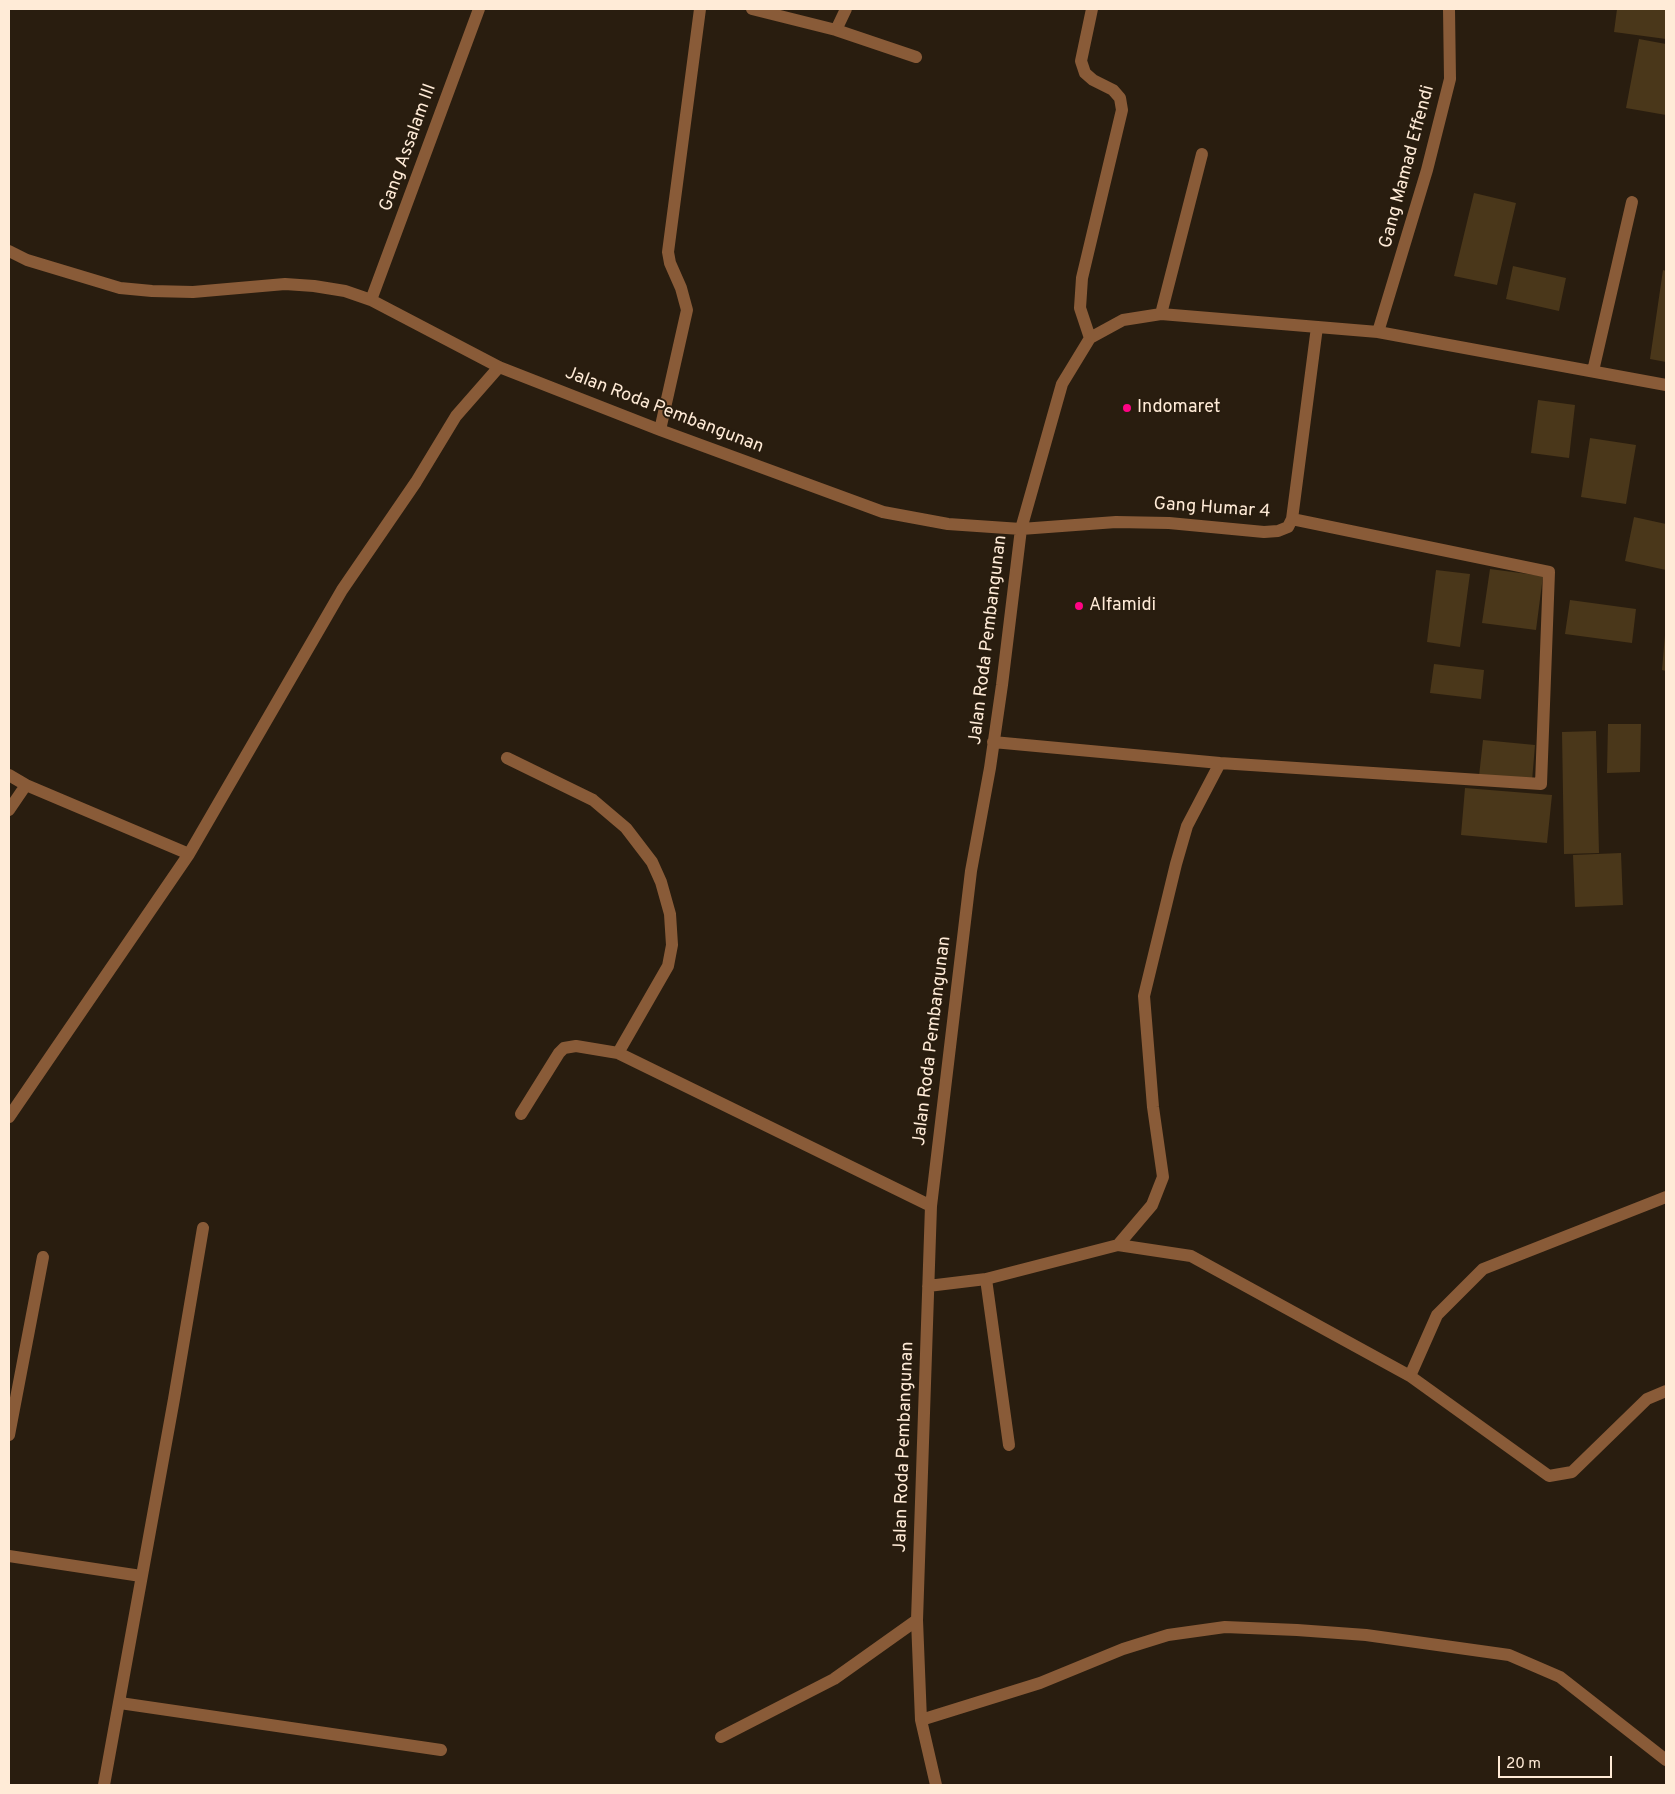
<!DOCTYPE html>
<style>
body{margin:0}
#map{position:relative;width:1675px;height:1794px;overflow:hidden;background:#291d0f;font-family:Overpass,sans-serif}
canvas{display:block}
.frame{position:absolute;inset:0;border:10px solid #ffebd7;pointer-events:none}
.scale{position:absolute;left:1498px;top:1756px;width:114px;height:22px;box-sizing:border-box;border:2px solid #ffebd7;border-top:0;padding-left:6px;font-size:15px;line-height:18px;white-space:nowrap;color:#ffebd7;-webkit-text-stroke:4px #291d0f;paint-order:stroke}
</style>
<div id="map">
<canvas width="1675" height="1794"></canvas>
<div class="frame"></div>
<div class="scale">20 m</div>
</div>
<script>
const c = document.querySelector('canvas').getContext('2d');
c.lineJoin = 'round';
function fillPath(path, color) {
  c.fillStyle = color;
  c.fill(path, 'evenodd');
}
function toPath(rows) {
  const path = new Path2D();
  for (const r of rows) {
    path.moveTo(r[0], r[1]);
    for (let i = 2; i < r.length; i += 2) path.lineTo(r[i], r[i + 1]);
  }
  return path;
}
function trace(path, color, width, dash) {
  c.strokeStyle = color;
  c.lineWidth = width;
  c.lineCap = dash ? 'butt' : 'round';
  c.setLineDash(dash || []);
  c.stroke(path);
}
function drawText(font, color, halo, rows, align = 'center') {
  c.font = font + ' Overpass,sans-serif';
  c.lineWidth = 4;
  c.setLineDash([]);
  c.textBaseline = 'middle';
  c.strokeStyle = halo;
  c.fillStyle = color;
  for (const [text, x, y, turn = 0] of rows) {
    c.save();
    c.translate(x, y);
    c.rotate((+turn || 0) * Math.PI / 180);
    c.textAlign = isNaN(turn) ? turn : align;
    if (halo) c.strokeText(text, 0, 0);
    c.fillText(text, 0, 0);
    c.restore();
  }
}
const building = toPath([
 [1617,9,1666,9,1666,39,1614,32],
 [1639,39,1666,44,1666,115,1626,108],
 [1474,193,1516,203,1497,285,1454,276],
 [1513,266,1566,278,1559,311,1506,299],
 [1663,270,1666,271,1666,362,1650,359],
 [1538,400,1575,405,1569,458,1531,453],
 [1590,438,1636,445,1626,504,1581,497],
 [1634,517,1666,524,1666,570,1625,561],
 [1490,569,1543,576,1536,630,1482,623],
 [1436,570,1470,574,1460,647,1427,642],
 [1570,600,1636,609,1632,643,1565,634],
 [1665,635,1666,635,1666,671,1662,670],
 [1434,664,1484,670,1481,699,1430,693],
 [1608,724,1641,724,1640,772,1607,773],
 [1596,731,1599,853,1564,854,1562,732],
 [1483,740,1535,745,1532,781,1479,776],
 [1465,788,1552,795,1547,843,1461,835],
 [1621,853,1623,905,1575,907,1573,855]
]);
const minor = toPath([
 [752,9,836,30,846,9],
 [836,30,916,57],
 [9,251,27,260,120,288,152,291,193,292,285,284,314,286,345,291,371,300,499,367,660,430,883,512,948,524,1021,529,1002,685,990,768,971,871,931,1206,917,1620,921,1720,936,1785],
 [371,300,479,9],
 [1161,314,1202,154],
 [1317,327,1292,519,1288,527,1278,531,1264,532,1169,523,1116,522,1021,529,1062,384,1090,338,1123,320,1161,314,1378,332,1666,385],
 [1378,332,1427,170,1450,79,1449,9],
 [1090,338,1080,308,1082,278,1122,110,1120,98,1113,90,1093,80,1085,73,1081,61,1092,9],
 [1593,371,1632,202],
 [660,430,687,310,681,288,670,263,668,252,700,9],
 [993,742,1220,763,1541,784,1549,572,1292,519],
 [507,758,593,800,626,828,652,862,661,882,670,914,672,945,668,966,618,1053],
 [9,775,26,785,189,854],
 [9,810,26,785],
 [521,1114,559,1053,564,1048,576,1046,618,1053,931,1206],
 [9,1117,189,854,342,590,416,482,456,416,499,367],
 [1118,1245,1152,1205,1163,1177,1153,1107,1144,996,1176,864,1187,826,1220,763],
 [986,1279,1009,1445],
 [928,1286,986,1279,1118,1245,1191,1256,1410,1376,1549,1476,1572,1472,1647,1399,1666,1391],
 [1410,1376,1437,1315,1483,1269,1666,1197],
 [9,1435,43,1257],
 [9,1556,141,1576],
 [120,1703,441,1750],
 [921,1720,1040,1683,1123,1649,1168,1635,1225,1627,1297,1630,1366,1635,1509,1655,1560,1677,1666,1760],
 [721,1737,834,1679,917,1620],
 [104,1785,174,1399,203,1228]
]);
const markers = [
 [1127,408,5,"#ff0384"],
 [1079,606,5,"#ff0384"]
];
const streetNames = [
 ["Gang Assalam III",409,148,-70],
 ["Gang Mamad Effendi",1408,167,-75],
 ["Jalan Roda Pembangunan",664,411,21],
 ["Gang Humar 4",1212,509,4],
 ["Jalan Roda Pembangunan",989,640,-83],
 ["Jalan Roda Pembangunan",933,1041,-83],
 ["Jalan Roda Pembangunan",905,1447,-88]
];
const poiNames = [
 ["Indomaret",1137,408],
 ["Alfamidi",1089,606]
];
fillPath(building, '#4a371a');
trace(minor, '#895b38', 12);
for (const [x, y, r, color] of markers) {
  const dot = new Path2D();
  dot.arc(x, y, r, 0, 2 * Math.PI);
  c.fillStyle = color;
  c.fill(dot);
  trace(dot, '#291d0f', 2);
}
drawText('18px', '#ffebd7', '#291d0f', streetNames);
drawText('18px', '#ffebd7', '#291d0f', poiNames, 'left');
</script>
